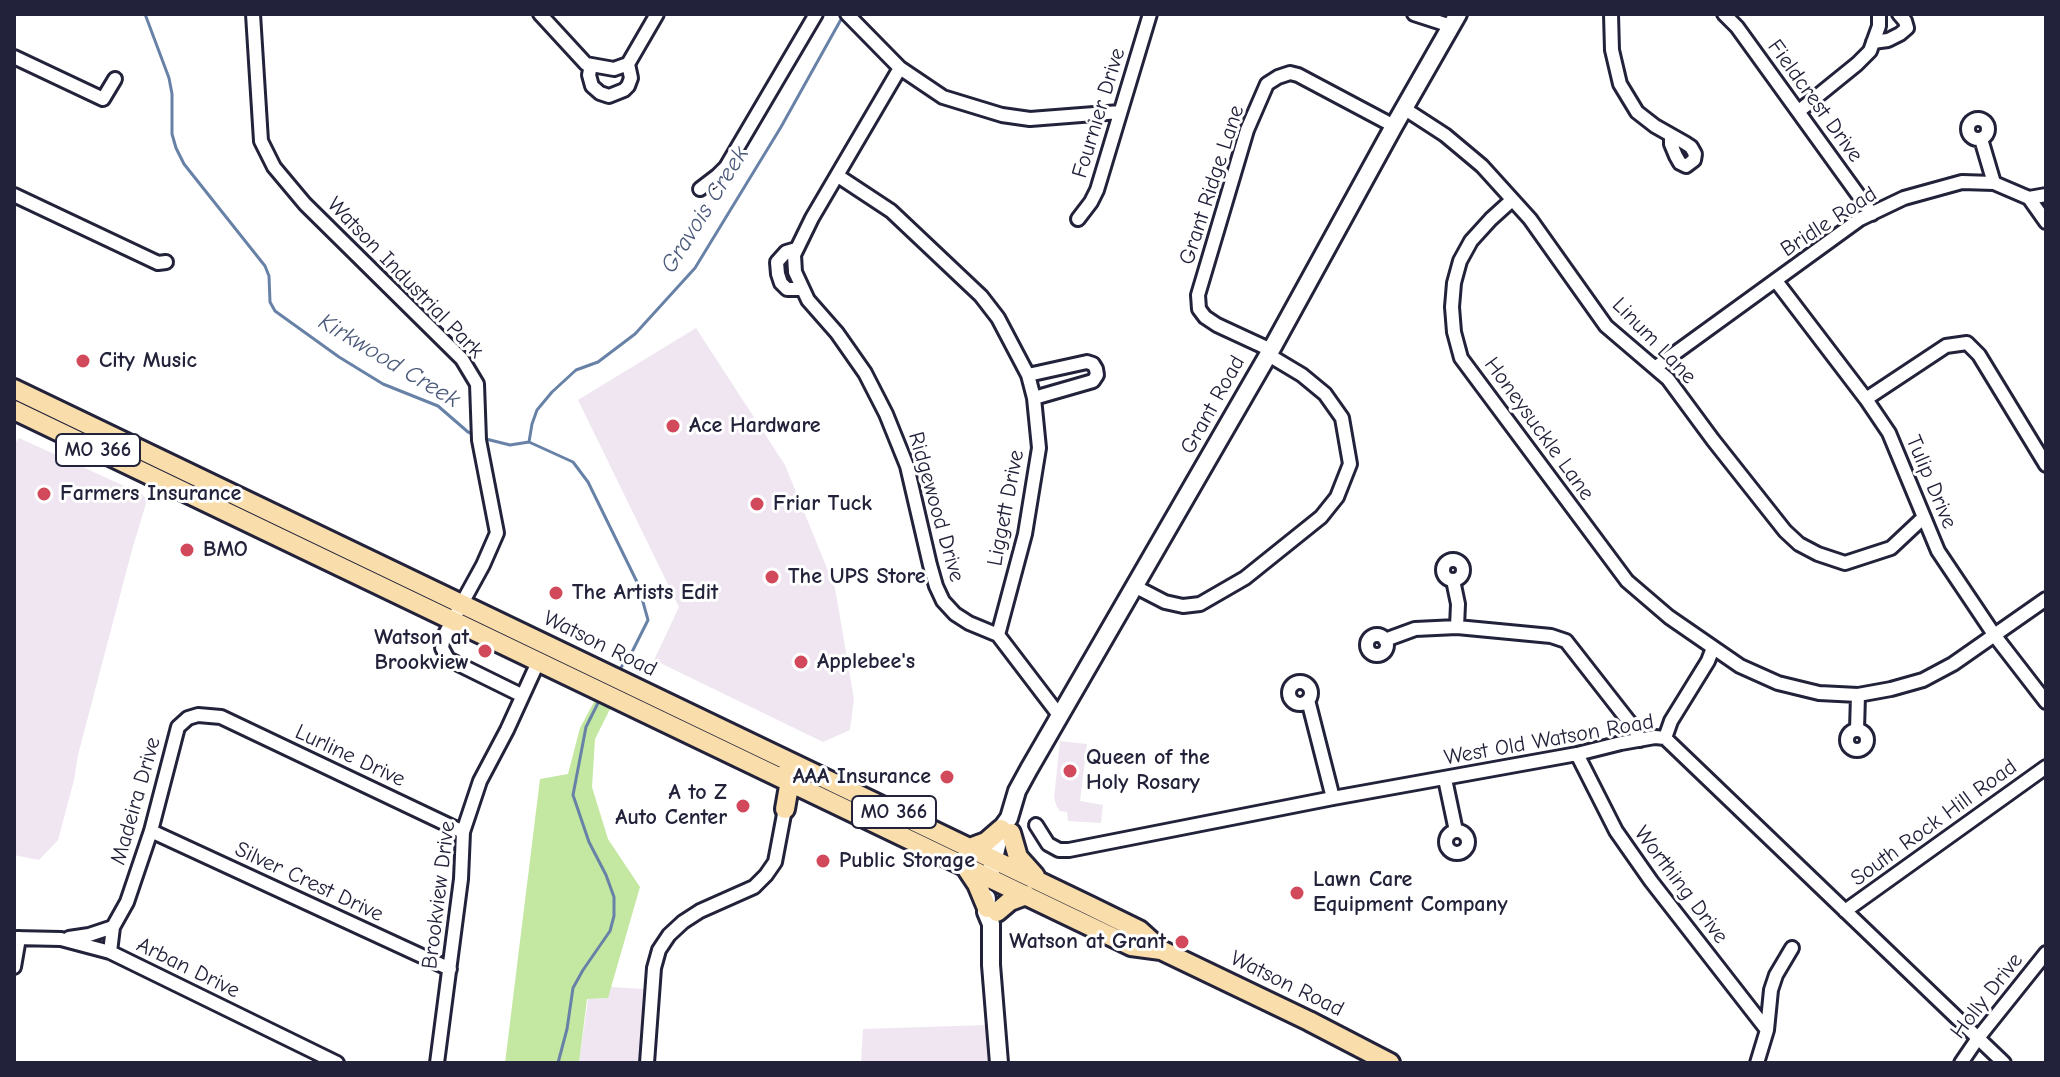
<!DOCTYPE html>
<style>
body{margin:0}
#map{position:relative;width:2060px;height:1077px;overflow:hidden;background:#fff;font-family:"Comic Neue",sans-serif}
canvas{display:block}
.frame{position:absolute;inset:0;border:16px solid #22223b;pointer-events:none}
</style>
<div id="map">
<canvas width="2060" height="1077"></canvas>
<div class="frame"></div>
</div>
<script>
const c = document.querySelector('canvas').getContext('2d');
c.lineJoin = 'round';
function fillPath(path, color) {
  c.fillStyle = color;
  c.fill(path, 'evenodd');
}
function toPath(rows) {
  const path = new Path2D();
  for (const r of rows) {
    if (r.length === 3) {
      path.moveTo(r[0] + r[2], r[1]);
      path.arc(r[0], r[1], r[2], 0, 2 * Math.PI);
      continue;
    }
    path.moveTo(r[0], r[1]);
    for (let i = 2; i < r.length; i += 2) path.lineTo(r[i], r[i + 1]);
  }
  return path;
}
function trace(path, color, width, dash) {
  c.strokeStyle = color;
  c.lineWidth = width;
  c.lineCap = dash ? 'butt' : 'round';
  c.setLineDash(dash || []);
  c.stroke(path);
}
function drawText(font, color, halo, rows, align = 'center') {
  c.font = font + ' "Comic Neue",sans-serif';
  c.lineWidth = 6;
  c.setLineDash([]);
  c.textBaseline = 'middle';
  c.strokeStyle = halo;
  c.fillStyle = color;
  for (const [text, x, y, turn = 0] of rows) {
    c.save();
    c.translate(x, y);
    c.rotate((+turn || 0) * Math.PI / 180);
    c.textAlign = isNaN(turn) ? turn : align;
    if (halo) c.strokeText(text, 0, 0);
    c.fillText(text, 0, 0);
    c.restore();
  }
}
const built = toPath([
 [696,328,785,465,835,588,854,699,850,730,823,742,654,660,679,607,578,400],
 [19,438,142,494,147,500,132,550,78,755,74,780,58,840,39,860,14,855,14,444],
 [1060,741,1087,744,1080,801,1103,805,1101,823,1068,821,1067,812,1060,811,1057,807,1054,798],
 [611,987,644,989,640,1063,579,1063,588,999,607,998],
 [987,1025,989,1063,861,1063,863,1029]
]);
const green = toPath([
 [595,700,610,709,595,739,592,787,608,839,640,887,608,998,587,999,579,1063,505,1063,540,779,568,774,580,728]
]);
const stream = toPath([
 [145,14,169,78,172,94,172,134,176,148,184,164,265,266,269,276,270,302,275,311,339,357,383,384,438,406,468,432,475,435],
 [482,438,510,445,529,442],
 [617,673,632,652,648,620,638,584,588,482,573,462,529,442,532,424,537,410,552,392,576,370,598,362,635,334,695,268,781,127,844,14],
 [558,1063,567,1029,573,988,583,970,610,931,614,916,614,897,606,875,589,842,573,795,586,727,600,699]
]);
const street = toPath([
 [253,14,261,141,274,167,305,204,462,359,477,384,479,440,497,533,483,565,444,636,442,648,448,659,521,695],
 [540,14,586,64,614,69,628,64,657,14],
 [847,14,900,68,943,97,1002,115,1030,119,1120,112],
 [1414,14,1451,26],
 [1611,14,1612,50,1620,84,1637,112,1655,126,1685,143,1691,147,1695,154,1694,160,1686,166,1680,163,1676,156,1671,144,1671,135],
 [1724,14,1737,27,1872,214],
 [1873,42,1888,40,1900,34,1907,28,1905,21,1899,14],
 [14,57,103,99,115,79],
 [591,65,589,75,592,86,600,93,609,96,624,90,628,86,631,78,628,64],
 [900,68,812,218,794,255,795,272,808,300,837,333,865,373,886,414,907,466,930,565,936,586,943,601,955,614,969,623,998,635],
 [1405,109,1445,135,1482,166,1530,219,1606,326,1668,379,1713,440,1785,531,1799,544,1818,554,1845,563,1891,548,1924,517],
 [1799,111,1857,64,1870,51,1879,26,1879,14],
 [1978,129,10],
 [1981,139,1994,183],
 [838,176,891,211,981,296,998,318,1028,375,1034,398,1039,448,1025,534,998,635,1059,715],
 [700,189,717,176,726,167,816,14],
 [14,195,158,263,166,262],
 [2029,198,2046,222],
 [1512,200,1491,219,1471,241,1460,261,1454,283,1452,307,1454,332,1461,358,1627,581,1669,617,1740,666,1778,683,1819,693,1858,695,1891,689,1923,680,1953,664,2046,599],
 [1078,219,1091,202,1097,190,1150,14],
 [796,249,786,252,777,262,778,274,781,283,787,289,801,289],
 [1776,281,1866,399,1889,433,1938,551,1995,636,2046,702],
 [1271,350,1217,325,1205,317,1199,309,1198,295,1247,130,1267,84,1278,77,1290,73,1298,75,1394,126],
 [1656,367,1860,219,1904,198,1962,182,1994,183,2029,198,2046,195],
 [1028,375,1087,362,1093,364,1096,369,1097,375,1093,381,1034,398],
 [1866,399,1946,346,1967,343,1979,355,2046,465],
 [1453,570,10],
 [1453,580,1458,604,1457,627],
 [1136,587,1165,602,1183,606,1200,604,1245,578,1321,517,1337,497,1350,464,1342,418,1325,394,1302,375,1267,354],
 [1377,645,10],
 [1385,640,1415,629,1457,627,1551,636,1566,641,1634,728,1640,740],
 [1300,693,11],
 [1308,700,1333,798],
 [1857,740,10],
 [1857,730,1858,695],
 [1665,738,1671,721,1708,661,1713,648],
 [1577,754,1616,831,1651,881,1767,1030],
 [1445,779,1456,831],
 [1036,825,1048,844,1059,850,1069,850,1333,798,1577,754,1621,743,1655,737,1665,738,2004,1063],
 [1457,842,11],
 [151,831,450,969],
 [1845,911,2046,767],
 [14,938,61,939,110,952,337,1063],
 [69,938,89,935,113,927],
 [110,952,113,927,127,902,151,831,178,727,188,718,198,715,221,717,463,832],
 [14,967,19,938],
 [437,1063,461,879,463,832,480,781,507,730,539,660],
 [647,1063,654,968,659,950,669,935,683,922,700,911,754,887,766,875,775,862,785,809],
 [1757,1063,1767,1030,1771,990,1776,975,1792,948],
 [1961,1063,1978,1038,2046,953]
]);
const secondary = toPath([
 [991,871,1001,829,1009,818,1017,791,1029,769,1271,350,1394,126,1458,14],
 [987,898,986,912,991,924,991,965,999,1063]
]);
const primary = toPath([
 [14,389,1088,905,1139,930,1161,950],
 [14,410,1131,946,1161,950,1309,1021,1390,1063],
 [785,809,789,786,786,773],
 [1011,833,1018,857,1035,876],
 [970,848,986,842,1001,829],
 [965,866,977,884,987,908],
 [997,912,1010,901,1026,895]
]);
const markers = [
 [83,361,8,"#d1495b"],
 [673,426,8,"#d1495b"],
 [44,494,8,"#d1495b"],
 [757,504,8,"#d1495b"],
 [187,550,8,"#d1495b"],
 [772,577,8,"#d1495b"],
 [556,593,8,"#d1495b"],
 [485,651,8,"#d1495b"],
 [801,662,8,"#d1495b"],
 [1070,771,8,"#d1495b"],
 [947,777,8,"#d1495b"],
 [743,806,8,"#d1495b"],
 [823,861,8,"#d1495b"],
 [1297,893,8,"#d1495b"],
 [1182,942,8,"#d1495b"]
];
const shields = [
 [98,450,84],
 [894,812,84]
];
const shieldNames = [
 ["MO 366",98,450],
 ["MO 366",894,812]
];
const streetNames = [
 ["Fieldcrest Drive",1815,101,54],
 ["Fournier Drive",1099,113,-73],
 ["Grant Ridge Lane",1212,185,-72],
 ["Bridle Road",1829,222,-33],
 ["Watson Industrial Park",405,278,46],
 ["Linum Lane",1654,341,46],
 ["Grant Road",1213,405,-61],
 ["Honeysuckle Lane",1539,429,54],
 ["Tulip Drive",1931,482,67],
 ["Ridgewood Drive",936,507,74],
 ["Liggett Drive",1006,508,-79],
 ["Watson Road",600,644,26],
 ["West Old Watson Road",1549,740,-10],
 ["Lurline Drive",350,756,25],
 ["Madeira Drive",136,801,-74],
 ["South Rock Hill Road",1934,823,-36],
 ["Silver Crest Drive",309,882,25],
 ["Worthing Drive",1681,885,53],
 ["Brookview Drive",439,895,-83],
 ["Arban Drive",188,968,26],
 ["Watson Road",1287,984,26],
 ["Holly Drive",1987,996,-52]
];
const poiNames = [
 ["City Music",99,361],
 ["Ace Hardware",689,426],
 ["Farmers Insurance",60,494],
 ["Friar Tuck",773,504],
 ["BMO",203,550],
 ["The UPS Store",788,577],
 ["The Artists Edit",572,593],
 ["Watson at",469,638,"right"],
 ["Brookview",469,663,"right"],
 ["Applebee's",817,662],
 ["Queen of the",1086,758],
 ["Holy Rosary",1086,783],
 ["AAA Insurance",931,777,"right"],
 ["A to Z",727,793,"right"],
 ["Auto Center",727,818,"right"],
 ["Public Storage",839,861],
 ["Lawn Care",1313,880],
 ["Equipment Company",1313,905],
 ["Watson at Grant",1166,942,"right"]
];
const waterNames = [
 ["Gravois Creek",705,210,-58],
 ["Kirkwood Creek",389,361,31]
];
fillPath(built, '#efe6f2');
fillPath(green, '#c4e8a2');
trace(stream, '#6882a7', 3);
trace(street, '#22223b', 18);
trace(secondary, '#22223b', 22);
trace(primary, '#22223b', 24);
trace(street, '#fff', 12);
trace(secondary, '#fff', 16);
trace(primary, '#f9deab', 18);
for (const [x, y, r, color] of markers) {
  const dot = new Path2D();
  dot.arc(x, y, r, 0, 2 * Math.PI);
  c.fillStyle = color;
  c.fill(dot);
  trace(dot, '#fff', 3);
}
for (const [x, y, w] of shields) {
  const box = new Path2D();
  box.roundRect(x - w / 2, y - 16, w, 32, 6);
  c.fillStyle = '#fff';
  c.fill(box);
  trace(box, '#22223b', 2);
}
drawText('bold 20px', '#22223b', null, shieldNames);
drawText('22px', '#22223b', '#fff', streetNames);
drawText('bold 22px', '#22223b', '#fff', poiNames, 'left');
drawText('italic 24px', '#4b5a7a', '#fff', waterNames);
</script>
